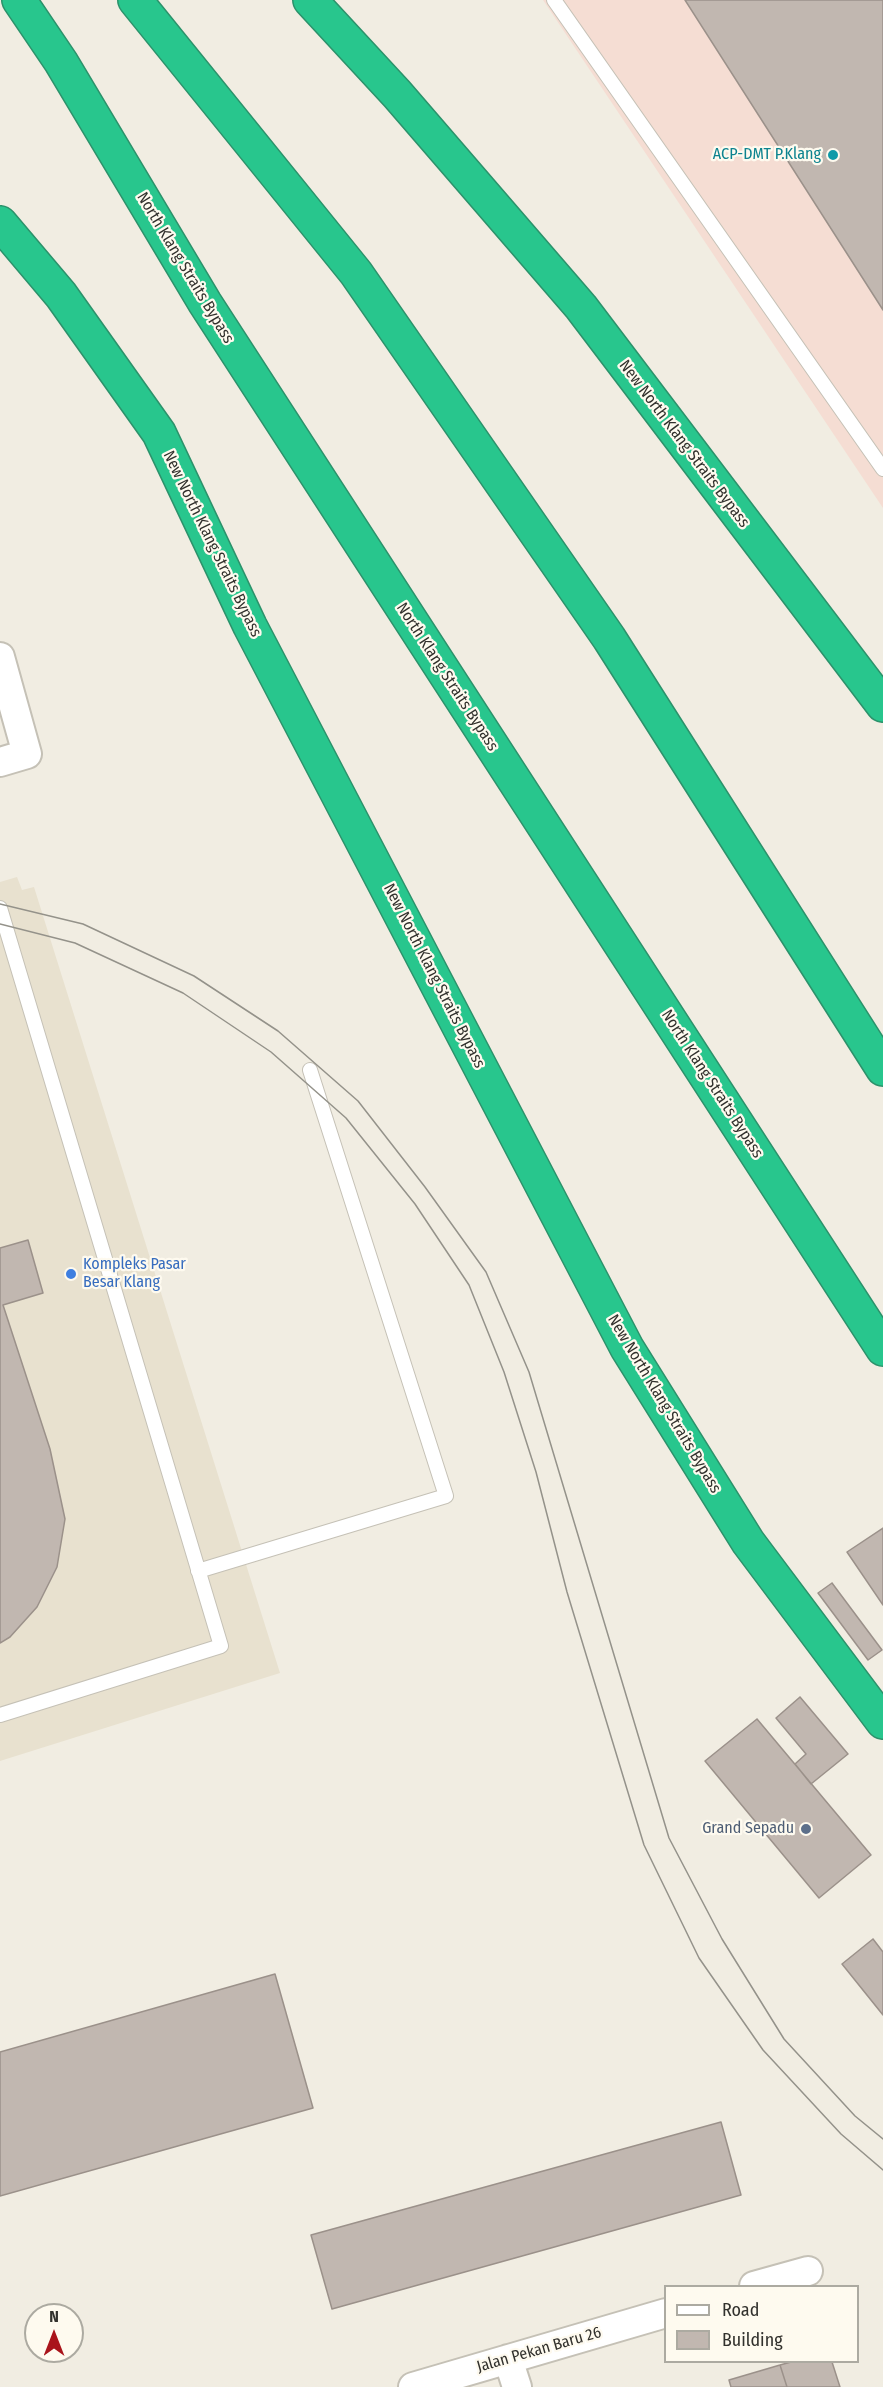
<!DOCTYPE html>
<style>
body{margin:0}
#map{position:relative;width:883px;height:2387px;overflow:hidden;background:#f1ede2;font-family:"Fira Sans Condensed",sans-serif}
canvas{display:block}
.legend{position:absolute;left:664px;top:2285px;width:195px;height:78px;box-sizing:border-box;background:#fefaef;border:2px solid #acaaa1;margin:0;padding:8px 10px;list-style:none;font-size:18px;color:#32312d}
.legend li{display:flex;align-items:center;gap:12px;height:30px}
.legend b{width:30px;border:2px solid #acaaa1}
.north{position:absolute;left:24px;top:2303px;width:60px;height:60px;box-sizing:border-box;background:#fefaef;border:2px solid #acaaa1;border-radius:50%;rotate:0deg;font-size:16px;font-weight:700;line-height:24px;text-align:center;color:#32312d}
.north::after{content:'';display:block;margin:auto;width:21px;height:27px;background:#a9141b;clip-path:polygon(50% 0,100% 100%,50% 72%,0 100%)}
</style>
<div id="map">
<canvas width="883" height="2387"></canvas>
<ul class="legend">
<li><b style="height:8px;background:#fff"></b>Road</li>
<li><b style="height:16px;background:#c1b7b0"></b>Building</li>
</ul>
<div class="north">N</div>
</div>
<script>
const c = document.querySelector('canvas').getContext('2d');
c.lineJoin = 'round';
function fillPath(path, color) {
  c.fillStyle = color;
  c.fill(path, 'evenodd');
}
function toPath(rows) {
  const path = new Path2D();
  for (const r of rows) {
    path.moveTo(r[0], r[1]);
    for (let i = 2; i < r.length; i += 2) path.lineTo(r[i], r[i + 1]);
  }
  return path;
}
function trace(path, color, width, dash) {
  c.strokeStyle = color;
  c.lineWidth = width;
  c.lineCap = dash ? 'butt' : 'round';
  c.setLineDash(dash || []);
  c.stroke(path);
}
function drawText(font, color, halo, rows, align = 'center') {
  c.font = font + ' "Fira Sans Condensed",sans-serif';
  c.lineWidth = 4.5;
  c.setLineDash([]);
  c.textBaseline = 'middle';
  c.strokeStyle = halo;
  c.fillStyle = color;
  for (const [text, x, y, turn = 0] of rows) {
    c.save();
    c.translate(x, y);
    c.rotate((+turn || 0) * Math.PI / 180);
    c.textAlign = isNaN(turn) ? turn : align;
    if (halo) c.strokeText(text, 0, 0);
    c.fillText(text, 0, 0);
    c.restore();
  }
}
const built = toPath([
 [17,877,22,890,34,887,280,1673,0,1761,0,882]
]);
const industrial = toPath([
 [543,0,883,0,883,508]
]);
const building = toPath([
 [685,0,883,0,883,310,685,0],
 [28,1240,43,1293,3,1305,50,1449,65,1519,57,1567,37,1607,10,1637,0,1643,0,1248,28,1240],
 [883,1528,883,1605,847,1552,883,1528],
 [832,1583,882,1650,868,1660,818,1593,832,1583],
 [800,1697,848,1754,811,1784,795,1764,806,1754,776,1718,800,1697],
 [757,1719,871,1855,819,1898,705,1761,757,1719],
 [873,1939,883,1952,883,2015,842,1964,873,1939],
 [275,1974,313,2108,0,2196,0,2052,275,1974],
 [721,2122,741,2195,332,2309,311,2235,721,2122],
 [791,2362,832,2362,840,2387,787,2387,780,2365,791,2362],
 [780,2365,787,2387,731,2387,729,2380,780,2365]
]);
const lane = toPath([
 [554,0,883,469],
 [0,908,221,1646,0,1715],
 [198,1571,446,1496,310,1070]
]);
const street = toPath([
 [0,657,27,754,0,762],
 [754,2286,808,2271],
 [508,2359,517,2387],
 [413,2387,666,2313]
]);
const highway = toPath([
 [19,0,61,62,205,303,883,1349],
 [135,0,356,273,609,638,883,1069],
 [310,0,397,94,581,307,883,705],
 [0,223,61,295,159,433,250,626,627,1348,748,1542,883,1722]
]);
const tram = toPath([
 [0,904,83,924,194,976,278,1031,358,1101,425,1187,486,1272,529,1372,669,1838,722,1939,784,2039,855,2116,883,2139],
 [0,924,75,943,183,993,271,1052,346,1118,415,1204,469,1285,504,1372,536,1472,567,1592,644,1845,699,1958,763,2050,841,2134,883,2170]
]);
const markers = [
 [833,155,6,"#0f9aa8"],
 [71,1274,6,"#3f7fe0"],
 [806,1829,6,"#5c6f8a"]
];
const cultureNames = [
 ["ACP-DMT P.Klang",821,155]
];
const streetNames = [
 ["North Klang Straits Bypass",185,268,59],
 ["New North Klang Straits Bypass",684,444,53],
 ["New North Klang Straits Bypass",212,544,64],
 ["North Klang Straits Bypass",447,677,57],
 ["New North Klang Straits Bypass",434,976,63],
 ["North Klang Straits Bypass",712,1084,57],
 ["New North Klang Straits Bypass",664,1404,59],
 ["Jalan Pekan Baru 26",539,2350,-16]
];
const shopNames = [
 ["Kompleks Pasar",83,1265],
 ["Besar Klang",83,1283]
];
const serviceNames = [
 ["Grand Sepadu",794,1829]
];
fillPath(built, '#e8e1cf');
fillPath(industrial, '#f5ddd3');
fillPath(building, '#c1b7b0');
trace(building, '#9b918a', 1.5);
trace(lane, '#c5c1b6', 16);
trace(street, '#c5c1b6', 32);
trace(highway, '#2c926b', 36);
trace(lane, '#fff', 14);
trace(street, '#fff', 28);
trace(highway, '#28c68d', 33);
trace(tram, '#94928a', 1.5);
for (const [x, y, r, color] of markers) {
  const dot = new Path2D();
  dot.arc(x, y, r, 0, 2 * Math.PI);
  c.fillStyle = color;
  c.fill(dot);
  trace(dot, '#fefaef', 2);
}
drawText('16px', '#0d838f', '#fefaef', cultureNames, 'right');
drawText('16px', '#32312d', '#fefaef', streetNames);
drawText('16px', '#366cbe', '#fefaef', shopNames, 'left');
drawText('16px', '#4e5e75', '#fefaef', serviceNames, 'right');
</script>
